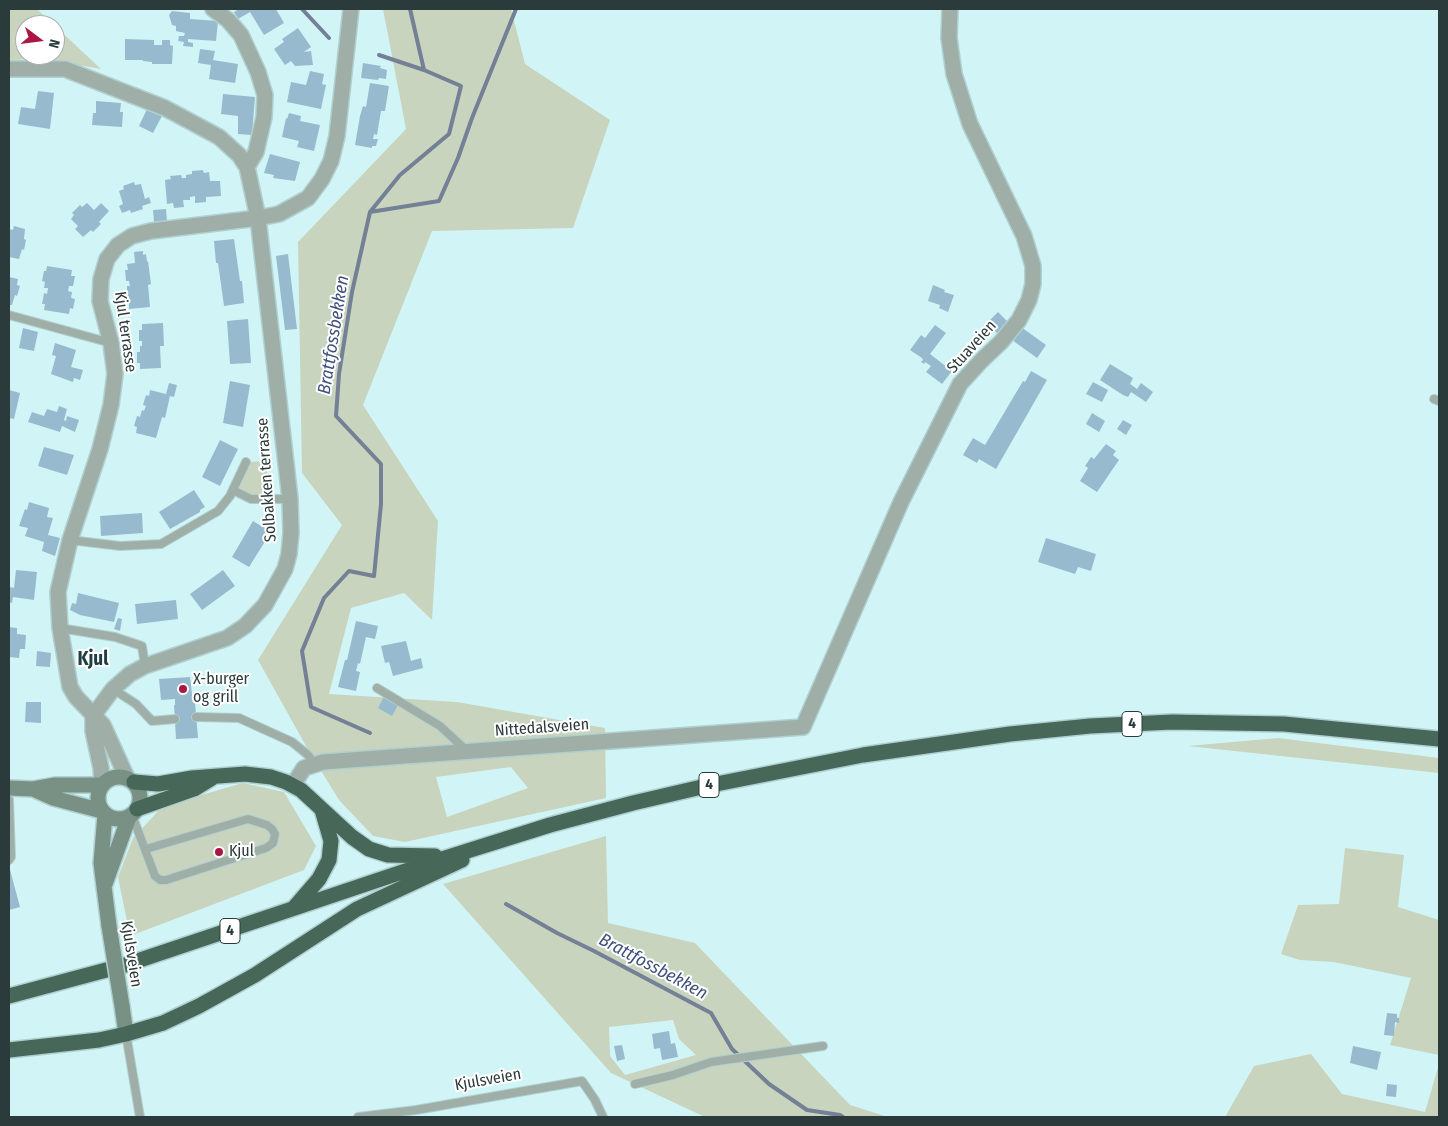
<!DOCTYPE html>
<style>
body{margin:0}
#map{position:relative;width:1448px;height:1126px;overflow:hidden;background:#d1f5f6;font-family:"Fira Sans Condensed",sans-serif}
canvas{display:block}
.frame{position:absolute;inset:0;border:10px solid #2b3a3a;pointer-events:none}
.north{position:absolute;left:15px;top:15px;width:50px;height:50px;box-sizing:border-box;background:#fff;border:1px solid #aab0b0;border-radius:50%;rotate:105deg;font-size:14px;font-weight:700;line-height:20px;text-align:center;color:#2b3a3a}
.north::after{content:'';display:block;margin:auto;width:18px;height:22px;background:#ab1642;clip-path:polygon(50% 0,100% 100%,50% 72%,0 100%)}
</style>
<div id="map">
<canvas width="1448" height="1126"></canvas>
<div class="frame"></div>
<div class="north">N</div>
</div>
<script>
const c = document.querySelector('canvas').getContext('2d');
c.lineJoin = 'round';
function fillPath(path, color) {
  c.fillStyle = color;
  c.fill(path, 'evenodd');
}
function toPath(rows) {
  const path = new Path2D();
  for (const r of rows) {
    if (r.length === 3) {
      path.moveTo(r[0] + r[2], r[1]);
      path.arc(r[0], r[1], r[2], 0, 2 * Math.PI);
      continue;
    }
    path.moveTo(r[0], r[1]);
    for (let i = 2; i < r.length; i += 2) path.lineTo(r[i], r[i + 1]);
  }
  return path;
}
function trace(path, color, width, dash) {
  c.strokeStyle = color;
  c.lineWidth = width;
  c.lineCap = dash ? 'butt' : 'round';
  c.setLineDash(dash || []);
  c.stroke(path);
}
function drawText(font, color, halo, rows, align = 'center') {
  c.font = font + ' "Fira Sans Condensed",sans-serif';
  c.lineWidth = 4;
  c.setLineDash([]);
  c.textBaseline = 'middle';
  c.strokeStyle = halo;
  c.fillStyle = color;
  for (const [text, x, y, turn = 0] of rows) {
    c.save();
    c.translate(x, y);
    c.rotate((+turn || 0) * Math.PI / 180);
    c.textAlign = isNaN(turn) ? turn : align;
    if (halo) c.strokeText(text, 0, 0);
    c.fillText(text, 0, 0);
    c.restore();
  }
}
const green = toPath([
 [9,9,37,9,54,25,25,25,25,55,55,55,55,26,101,69,43,59,9,60],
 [383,9,511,9,525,64,610,120,573,228,432,231,363,405,438,521,432,620,404,593,351,608,329,694,457,702,605,728,606,798,405,842,373,836,339,800,306,746,258,660,342,525,302,473,298,242,406,129],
 [511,767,528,788,447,817,436,777],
 [266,461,270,495,251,495,239,487,249,462],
 [1278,738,1439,758,1439,773,1188,746],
 [243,783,284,792,316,846,304,870,130,936,118,877,133,838,163,806],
 [606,836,608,923,695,943,850,1105,888,1117,705,1117,611,1073,443,884],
 [673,1020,679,1039,696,1055,625,1075,610,1056,609,1027],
 [1345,848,1404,855,1398,907,1439,920,1439,1055,1390,1045,1411,978,1334,962,1300,960,1281,954,1298,905,1339,904],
 [1311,1054,1342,1094,1425,1112,1439,1064,1439,1117,1225,1117,1254,1066]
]);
const stream = toPath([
 [302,9,329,38],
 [410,9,424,70],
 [370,212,439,201,458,158,472,118,516,9],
 [370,733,311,707,302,651,324,598,349,571,374,576,381,504,381,464,336,416,339,374,352,292,370,212,400,175,449,134,461,86,424,70,379,55],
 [506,904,557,933,594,951,711,1013,732,1049,769,1084,807,1110,840,1115,843,1117]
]);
const building = toPath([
 [239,9,276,9,284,23,264,35,250,12,238,19,234,12],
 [172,11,190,13,190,19,218,21,216,41,188,39,188,42,193,43,193,47,183,46,184,42,178,41,179,36,184,36,185,33,176,31,176,26,172,25,169,15],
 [298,28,311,47,304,52,311,51,313,65,295,66,291,61,285,65,274,49,284,42,282,39],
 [125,39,154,40,154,45,162,45,162,40,170,40,170,45,173,46,172,64,152,64,152,62,143,61,143,60,125,60],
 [200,49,215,51,213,60,238,64,235,83,209,79,211,65,198,63],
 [363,63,381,66,380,68,387,70,386,79,379,78,378,80,361,78],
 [310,71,324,74,322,84,326,85,321,109,287,102,291,82,306,85],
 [370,83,389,86,385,111,381,111,377,135,374,134,373,139,378,139,376,146,372,146,372,148,355,145,360,116,363,106,366,107],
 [38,91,54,93,50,129,18,124,21,107,35,109],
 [223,94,255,97,252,135,238,134,238,116,221,114],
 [96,101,121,103,120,112,123,112,122,127,92,125,93,113,96,113],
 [147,109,162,116,153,133,139,126],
 [289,113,301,116,300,121,320,125,314,151,297,147,299,141,282,137,286,118,287,119],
 [270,154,300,162,295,181,273,178,274,175,264,173],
 [203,170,204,173,209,172,210,181,220,181,221,196,206,197,206,202,195,203,195,196,190,197,190,200,183,200,184,207,174,208,173,203,167,204,165,180,171,179,170,176,181,175,182,178,186,178,186,175,192,174,192,171],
 [134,182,135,185,141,184,145,199,149,197,151,203,142,206,143,209,131,213,130,210,122,213,119,206,123,204,119,191,124,189,123,186],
 [87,203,94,210,101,203,109,211,99,222,101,224,93,232,91,230,83,237,75,229,78,226,71,219,74,215,72,213,80,205,82,207],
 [166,209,167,221,154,222,153,210],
 [14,226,25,229,24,239,26,240,24,250,22,249,19,259,9,257,9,229,13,230],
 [234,239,240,281,242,281,244,303,224,306,218,263,216,263,214,241],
 [143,251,143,255,146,254,147,262,148,261,151,284,148,285,150,307,129,309,129,303,126,303,124,293,127,292,127,286,130,286,129,281,126,281,125,270,128,270,127,264,135,263,134,252],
 [288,254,297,329,285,330,276,256],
 [47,266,72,270,71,276,75,276,73,286,69,286,68,291,72,292,71,298,75,299,73,309,70,308,69,314,44,310,45,304,42,304,43,299,44,293,47,294,48,288,44,288,45,282,42,281,44,271,46,271],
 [9,277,18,279,17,285,20,286,17,296,15,295,12,305,9,305],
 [933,285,945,290,944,292,954,295,948,312,939,308,940,305,928,301],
 [998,312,1011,325,1000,336,987,323],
 [248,319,251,363,230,364,227,321],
 [163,323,164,346,160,346,161,368,140,369,140,363,137,363,137,352,140,352,140,346,142,346,142,341,139,341,139,330,142,330,142,324],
 [935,325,946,333,930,354,952,371,942,384,926,372,931,366,925,362,924,364,921,362,923,360,922,358,910,350,921,335,925,338],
 [1021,327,1046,345,1037,358,1012,340],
 [23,328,38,332,34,351,19,348],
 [55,343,76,350,71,367,83,370,80,380,74,378,73,382,51,374,56,356,52,355],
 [1110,364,1133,378,1130,384,1137,389,1141,383,1153,392,1146,402,1131,392,1128,397,1123,395,1100,380],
 [1031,371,1047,380,996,469,979,459,977,463,963,455,973,438,985,445,1023,381,1025,382],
 [230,381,250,385,243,427,223,423],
 [1093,382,1108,390,1102,402,1086,394],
 [169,383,177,385,174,397,170,396,165,418,162,417,156,438,136,433,137,427,134,426,137,416,140,417,142,410,144,411,146,406,143,405,146,395,149,396,150,390,166,394],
 [9,390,20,393,14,419,9,418],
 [59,406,67,409,64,420,66,421,67,416,79,420,75,432,62,426,60,432,28,422,32,412,44,416,47,409,57,412],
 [1092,413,1105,421,1099,432,1086,424],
 [1123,420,1132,425,1126,435,1117,429],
 [220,440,238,449,220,486,202,477],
 [1106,444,1116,451,1113,455,1119,460,1097,492,1080,481,1088,468,1085,466,1091,457,1094,459],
 [44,447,74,455,67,475,38,466],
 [194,490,205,507,200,510,200,512,170,529,159,512],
 [29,502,49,508,47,517,53,518,48,535,60,538,55,556,42,551,44,542,25,536,28,528,19,526,25,509,27,510],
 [142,513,143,533,101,536,100,516],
 [253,521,271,532,249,567,232,557],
 [1046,538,1096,554,1091,571,1078,567,1075,574,1038,562],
 [16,570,37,572,34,600,13,597,12,603,9,602,9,587,14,588],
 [223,570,235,586,202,610,190,594],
 [78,593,119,603,114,622,80,615,70,610,72,603,76,604],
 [176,600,178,619,137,624,135,604],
 [118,618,122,619,120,631,114,629],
 [356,621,378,626,375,639,366,637,360,664,358,663,356,671,360,672,356,691,338,687,345,660,347,660],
 [9,627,17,628,17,634,26,635,25,649,20,649,19,658,9,657],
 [406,641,411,661,421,658,423,668,393,676,389,662,385,663,381,646],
 [37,651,51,653,50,667,36,666],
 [190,677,193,703,195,703,198,738,176,739,174,705,175,705,175,699,161,700,159,679],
 [384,697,398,705,392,716,378,708],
 [26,702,41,702,41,723,25,722],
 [9,866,20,907,9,910],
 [1387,1013,1397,1014,1397,1018,1399,1018,1399,1023,1395,1022,1394,1036,1384,1035],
 [669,1031,671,1044,675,1043,678,1057,662,1060,660,1048,654,1049,652,1034],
 [622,1045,625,1059,617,1061,614,1046],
 [1353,1046,1381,1052,1377,1070,1350,1063],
 [1387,1084,1397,1085,1396,1097,1386,1096]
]);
const lane = toPath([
 [9,315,111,343],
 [1434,399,1439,401],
 [233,490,251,499,290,499],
 [70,540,120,546,161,544,218,511,230,496,246,462],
 [60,628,115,637,142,646,145,666],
 [377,688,440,726,467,751],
 [113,689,136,704,152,721,175,719],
 [196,717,239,718,292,742,308,755,314,764],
 [9,800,11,857,9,860],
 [132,815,155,876,160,880,166,880,266,848,273,843,275,834,272,829,267,825,248,819,146,849],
 [126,1034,140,1117],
 [635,1084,673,1075,711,1062,823,1046],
 [358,1117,416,1110,582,1081,595,1100,603,1117]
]);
const street = toPath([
 [213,9,228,20,241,35,258,72,265,95,264,117,256,152,247,167],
 [9,69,65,69,165,108,219,137,239,155,247,167,258,218,290,499,291,533,289,554,285,569,265,605,245,626,227,638,145,666,130,674,113,689,93,716],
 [93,716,93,731,101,768,102,785],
 [127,778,103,725,76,697,70,687,60,628,58,592,70,540,100,449,111,405,115,374,111,343,100,301,101,279,107,259,118,245,132,236,151,231,258,218,279,214,308,198,322,179,331,161,337,136,351,9],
 [293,785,304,768,323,762,803,727,901,502,960,384,982,360,1001,342,1019,320,1029,300,1033,284,1033,266,1024,236,970,124,954,74,949,38,950,9]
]);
const secondary = toPath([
 [119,798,21],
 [9,788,33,789,55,785,102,785],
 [33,789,53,798,102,811],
 [105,814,101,863,109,926],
 [105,884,129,817],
 [122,1006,126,1034]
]);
const highway = toPath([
 [134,782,158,784,192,778,245,774,271,777,286,782,301,790,352,837,369,849,388,855,435,856],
 [137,809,194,789,212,778],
 [294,908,319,879,329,860,331,841,322,810],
 [9,996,125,965,429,863,550,825,633,803,706,786,863,755,1010,734,1090,726,1172,722,1284,724,1439,739],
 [9,1050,99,1040,126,1034,163,1023,199,1006,255,975,357,909,462,860]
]);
const secondaryBridge = toPath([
 [109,926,122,1006]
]);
const markers = [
 [183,689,5,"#ab1642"],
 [219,852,5,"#ab1642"]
];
const shields = [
 [1132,724,20],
 [709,785,20],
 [230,931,20]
];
const shieldNames = [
 ["4",1132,724],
 ["4",709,785],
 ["4",230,931]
];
const streetNames = [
 ["Kjul terrasse",125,332,82],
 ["Stuaveien",972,347,-48],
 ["Solbakken terrasse",267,480,-94],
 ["Nittedalsveien",542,728,-4],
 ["Kjulsveien",131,954,81],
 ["Kjulsveien",488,1080,-10]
];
const poiNames = [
 ["X-burger",193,680],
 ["og grill",193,698],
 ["Kjul",229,852]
];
const waterNames = [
 ["Brattfossbekken",334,335,-81],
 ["Brattfossbekken",653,967,28]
];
const quarterNames = [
 ["Kjul",93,660]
];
fillPath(green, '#c8d4be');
trace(stream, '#738095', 4);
fillPath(building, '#98bace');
trace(lane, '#b0d0d0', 10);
trace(street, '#b0d0d0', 18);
trace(secondary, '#b0d0d0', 18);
trace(highway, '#b0d0d0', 18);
trace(lane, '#9fafa7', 8);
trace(street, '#9fafa7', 15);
trace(secondary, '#799185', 15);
trace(highway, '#476859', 15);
trace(secondaryBridge, '#b0d0d0', 18, []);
trace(secondaryBridge, '#799185', 15);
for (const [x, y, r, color] of markers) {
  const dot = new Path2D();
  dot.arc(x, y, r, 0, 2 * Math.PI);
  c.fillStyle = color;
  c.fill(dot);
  trace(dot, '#fff', 2);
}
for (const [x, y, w] of shields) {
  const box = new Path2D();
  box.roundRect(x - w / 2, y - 12.5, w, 25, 4);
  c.fillStyle = '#fff';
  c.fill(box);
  trace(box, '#2b3a3a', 1);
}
drawText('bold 15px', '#2b3a3a', null, shieldNames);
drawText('16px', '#2b3a3a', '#fff', streetNames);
drawText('16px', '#2b3a3a', '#fff', poiNames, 'left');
drawText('italic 18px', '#40507d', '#fff', waterNames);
drawText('bold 19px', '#203f41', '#fff', quarterNames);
</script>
